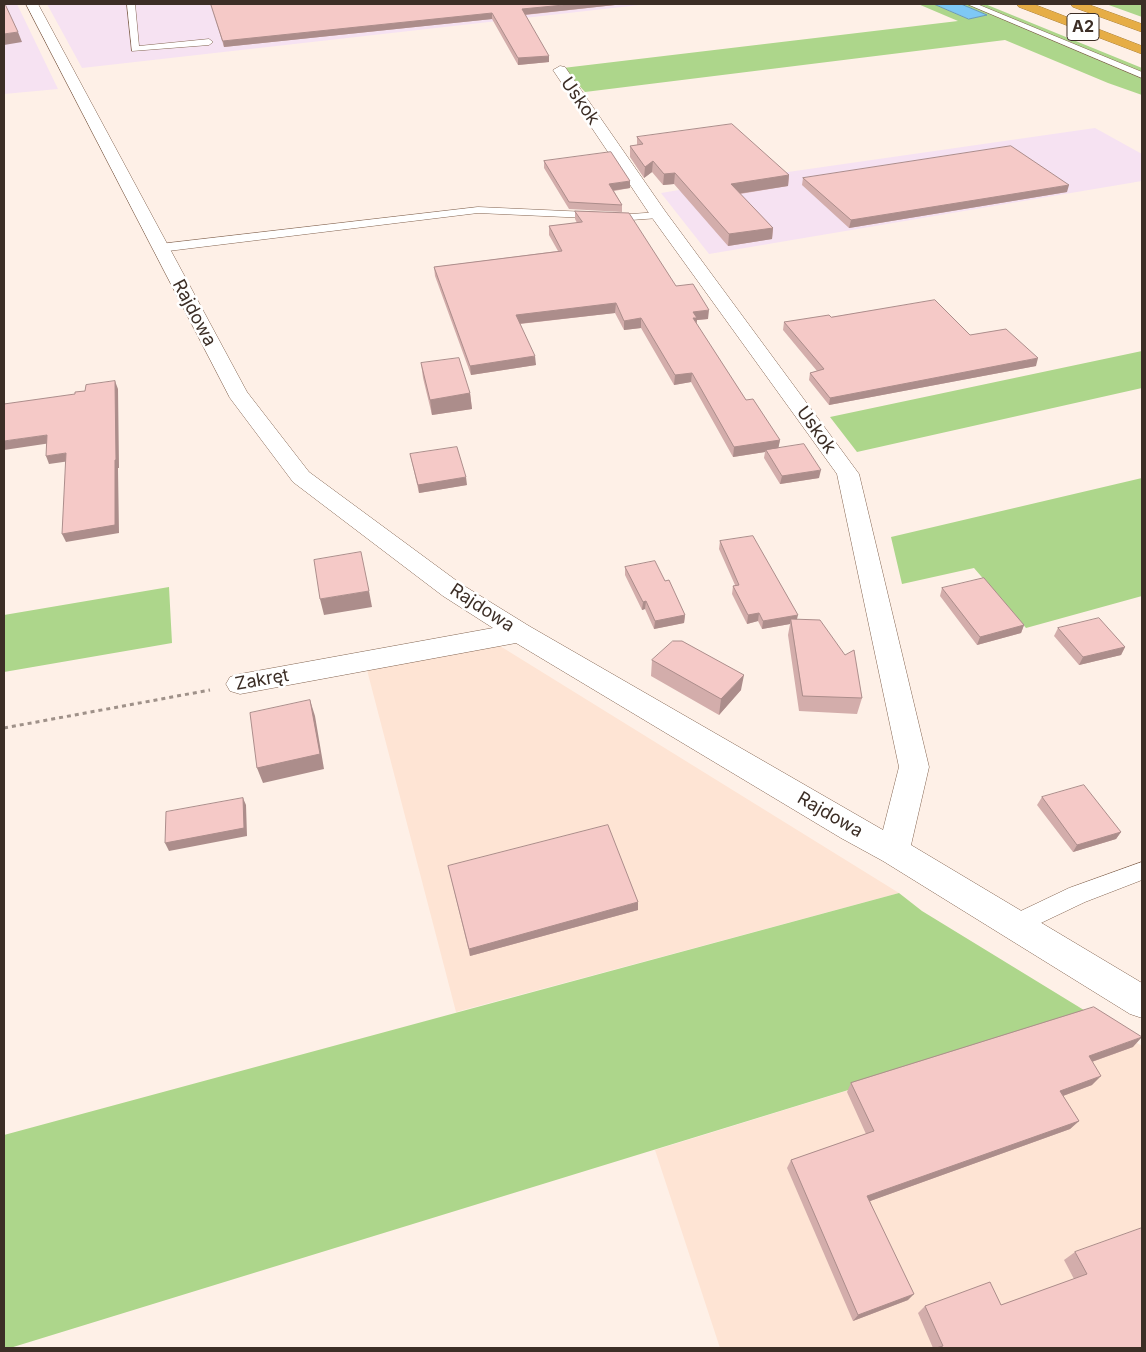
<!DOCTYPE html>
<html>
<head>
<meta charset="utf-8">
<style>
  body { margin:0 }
  #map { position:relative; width:1146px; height:1352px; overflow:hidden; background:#fef0e7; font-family:Inter,sans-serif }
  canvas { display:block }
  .frame { position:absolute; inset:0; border:5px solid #3c2e26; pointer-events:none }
</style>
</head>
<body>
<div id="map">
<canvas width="1146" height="1352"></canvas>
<div class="frame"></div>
</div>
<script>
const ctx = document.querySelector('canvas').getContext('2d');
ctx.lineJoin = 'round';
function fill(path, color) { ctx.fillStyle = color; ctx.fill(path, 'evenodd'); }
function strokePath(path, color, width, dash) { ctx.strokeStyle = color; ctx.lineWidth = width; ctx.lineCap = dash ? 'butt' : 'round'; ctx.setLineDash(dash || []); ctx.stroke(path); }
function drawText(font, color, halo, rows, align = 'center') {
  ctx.font = font + ' Inter,sans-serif'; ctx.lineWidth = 5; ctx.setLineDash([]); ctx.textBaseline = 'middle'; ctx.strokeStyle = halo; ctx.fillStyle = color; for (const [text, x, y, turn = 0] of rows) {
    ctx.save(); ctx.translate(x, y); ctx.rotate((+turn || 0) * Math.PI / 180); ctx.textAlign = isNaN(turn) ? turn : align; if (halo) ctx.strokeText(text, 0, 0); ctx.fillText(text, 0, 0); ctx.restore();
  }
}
const commercial = new Path2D(`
  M4,4H17L58,89L4,94Z
  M47,4H648L82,68Z
  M1095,128L1142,154V181L709,254L661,193L774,174Z`);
const built = new Path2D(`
  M500,646L899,893L456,1012L367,670Z
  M1092,1015L1142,1046V1348H720L655,1150Z`);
const green = new Path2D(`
  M918,4H934L969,19L986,15L961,4H985L1142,68V95L1108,83L1005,40L585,92L563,68L958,21Z
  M1106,4H1142V17Z
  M1142,351V388L857,452L830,417Z
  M1142,478V596L1026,628L974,568L902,584L891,537Z
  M169,587L172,643L4,672V615Z
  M899,893L922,911L1092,1015L10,1348H4V1135Z`);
const water = new Path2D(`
  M934,4H961L987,15L969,19Z`);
const path = new Path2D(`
  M4,728L210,690`);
const lane = new Path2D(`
  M127,4H135L139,46L209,39L213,42L209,45L132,51Z
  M967,4H977L1142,72V78Z
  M478,207L631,214L659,212L665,215L659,218L631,220L478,213L160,252L154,248L160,244Z
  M1142,862V880L1085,902L1022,932L1014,935L1006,932L1003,925L1006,918L1069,888Z`);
const street = new Path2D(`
  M26,4H38L247,392L309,472L461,584L529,626L883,830L899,767L837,474L653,219L553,70L560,66L565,67L665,211L859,474L929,767L911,845L1142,983V1018L1130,1014L883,861L841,838L516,643L240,694L230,691L226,684L230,677L240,674L493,628L443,596L293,482L230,398Z`);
const highway = new Path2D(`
  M1017,4H1033L1142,46V54L1019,7Z
  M1071,4H1087L1142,24V32L1073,7Z`);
const wall = new Path2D(`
  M211,4H615V5L525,15L549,62L518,65L492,19L224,47Z
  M637,137L789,175L788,186L740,194L773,228L772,239L728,246L674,184L663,185L652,172L644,178L630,157V146L637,145Z
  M544,161L630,188L614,191L622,205V212L569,209L544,168Z
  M803,178L1067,192L849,228L802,185Z
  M575,211L676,286L708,319L697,320L696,324L746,400L780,440L778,448L819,478L780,484L764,458L765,452L733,457L691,382L674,385L641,328L624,330L615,313L520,324L536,365L471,375L435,276L434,267L558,251L549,235V226L577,223L575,219Z
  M831,317L970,335L1036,366L829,405L809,380L810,373L817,371L783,330L784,322Z
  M421,363L470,393L472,409L432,415L423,378Z
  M410,454L467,485L419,493Z
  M720,541L797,619L862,698L857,714L799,711L788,635L790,624L762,629L758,621L747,624L732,594L733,586L735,585L719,549Z
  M625,567L665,581L685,615L684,623L654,629L645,609L642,610L625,575Z
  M942,588L1024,625L1021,633L977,645L940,596Z
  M1058,628L1125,647L1121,655L1079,665L1054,636Z
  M652,660L741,690L719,715L651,676Z
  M1042,797L1121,832L1116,839L1073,852L1037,805Z
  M448,866L638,910L470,956Z
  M1133,1047L1092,1062V1085L1063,1096L1079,1121L1070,1129L870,1201L908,1300L853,1321L787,1168L791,1160L866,1134L847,1092L851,1083Z
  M1075,1252L1142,1348H933L918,1313L925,1306L1001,1305L1074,1279L1064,1260Z`);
const shadedWall = new Path2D(`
  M574,4H615V5L522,15V9Z
  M492,13V19L224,47L223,41Z
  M18,32L22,42L4,45V34Z
  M549,56V62L518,65V58Z
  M653,161L652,172L644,178L645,167Z
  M675,173L674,184L663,185L664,174Z
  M789,175L788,186L730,195L731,184Z
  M630,181V188L609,191V184Z
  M1069,185L1067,192L849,228L851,220Z
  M773,228L772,239L728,246L729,234Z
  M616,303L615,313L517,324L516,315Z
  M709,310L708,319L697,320L696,327L692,328L693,312Z
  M641,318V328L624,330V321Z
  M535,356L536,365L471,375L470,366Z
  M1038,358L1036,366L829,405L830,398Z
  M692,373L691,382L674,385L675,375Z
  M115,381L118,389L119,468H118L119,533L66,542L62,534Z
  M470,393L472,409L432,415L430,400Z
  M47,435L51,443L4,450V441Z
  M780,440L778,450H766L765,452L733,457L734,447Z
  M66,453L70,461L49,464L46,456Z
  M821,470L819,478L780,484L782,476Z
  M466,477L467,485L419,493L418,485Z
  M369,591L372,607L324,615L320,599Z
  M646,601L645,609L642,610L643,602Z
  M759,613L758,621L747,624L748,615Z
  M685,615L684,623L654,629L655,621Z
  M798,615L796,623L791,619L790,624L762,629L763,621Z
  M1024,625L1021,633L977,645L980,637Z
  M1125,647L1121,655L1079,665L1083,657Z
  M744,675L741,690L719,715L721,699Z
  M310,700L315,716L324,769L263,783L257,768Z
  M243,798L246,805L247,836L169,851L165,843Z
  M1121,832L1116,839L1073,852L1077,845Z
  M638,902V910L470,956L469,949Z
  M1142,1037L1133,1047L1080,1066L1089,1056Z
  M1101,1076L1092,1085L1052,1100L1060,1091Z
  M1079,1121L1070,1129L862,1204L867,1196Z
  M914,1294L908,1300L853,1321L858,1315Z`);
const building = new Path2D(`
  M4,4H5L18,32L4,34Z
  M211,4H574L522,9L549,56L518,58L492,13L223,41Z
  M732,124L789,175L731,184L773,228L729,234L675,173L664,174L653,161L645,167L630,146L643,144L637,137Z
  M1011,146L1069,185L851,220L803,178Z
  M611,152L630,181L609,184L622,205L569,202L544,161Z
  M575,211L629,213L676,286L693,284L709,310L693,312L697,318H693L746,400L753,399L780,440L734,447L692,373L675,375L641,318L624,321L616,303L516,315L535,356L470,366L434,267L562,251L549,226L582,222Z
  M935,300L970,335L1006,329L1038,358L830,398L810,373L824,369L784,322L829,315L831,317Z
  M459,358L470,393L430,400L421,363Z
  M115,381L116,460H115V525L62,534L66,453L46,456L47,435L4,441V404L75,394V392L85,391L86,385Z
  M804,444L821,470L782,476L766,450Z
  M457,447L466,477L418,485L410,454Z
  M753,536L798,615L763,621L759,613L748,615L733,586L739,585L720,541Z
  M361,552L369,591L320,599L314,560Z
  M655,561L665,581L669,580L685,615L655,621L646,601L643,602L625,567Z
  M984,578L1024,625L980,637L942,588Z
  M1099,618L1125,647L1083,657L1058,628Z
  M791,619L820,620L845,655L854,650L862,698L803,696Z
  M673,641H682L744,675L721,699L652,660Z
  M310,700L320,754L257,768L250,713Z
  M1084,785L1121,832L1077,845L1042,797Z
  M243,798L244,828L165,843L166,812Z
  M608,825L638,902L469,949L448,866Z
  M1094,1007L1142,1037L1089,1056L1101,1076L1060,1091L1079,1121L867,1196L914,1294L858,1315L791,1160L874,1131L851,1083Z
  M1142,1228V1348H936L943,1346L925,1306L990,1282L1001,1305L1087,1274L1075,1252Z`);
const shields = [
  [1083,27,32]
];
const shieldNames = [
  ["A2",1083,27]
];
const streetNames = [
  ["Uskok",580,101,55],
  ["Rajdowa",194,313,62],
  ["Uskok",816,430,54],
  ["Rajdowa",482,608,33],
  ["Zakręt",262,680,-10],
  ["Rajdowa",830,815,30]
];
fill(commercial, '#f6e2f2');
fill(built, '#fee4d4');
fill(green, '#add68b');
fill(water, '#7ec8f5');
strokePath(water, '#6a9ab7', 1);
strokePath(lane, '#846552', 1);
strokePath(street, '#846552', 1);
strokePath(highway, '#aa813b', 1);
strokePath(path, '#9f9189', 3, [4, 4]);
fill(lane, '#fff');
fill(street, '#fff');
fill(highway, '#e6ad46');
fill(wall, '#d3adab');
fill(shadedWall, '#ac8d8b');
fill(building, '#f5c9c7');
strokePath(building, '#ac8d8b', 1);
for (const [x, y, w] of shields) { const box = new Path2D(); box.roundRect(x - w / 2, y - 13.5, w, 27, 4); ctx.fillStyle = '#fff'; ctx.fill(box); strokePath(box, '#3c2e26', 1); }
drawText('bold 16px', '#3c2e26', null, shieldNames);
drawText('18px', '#3c2e26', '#fff', streetNames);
</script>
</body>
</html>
